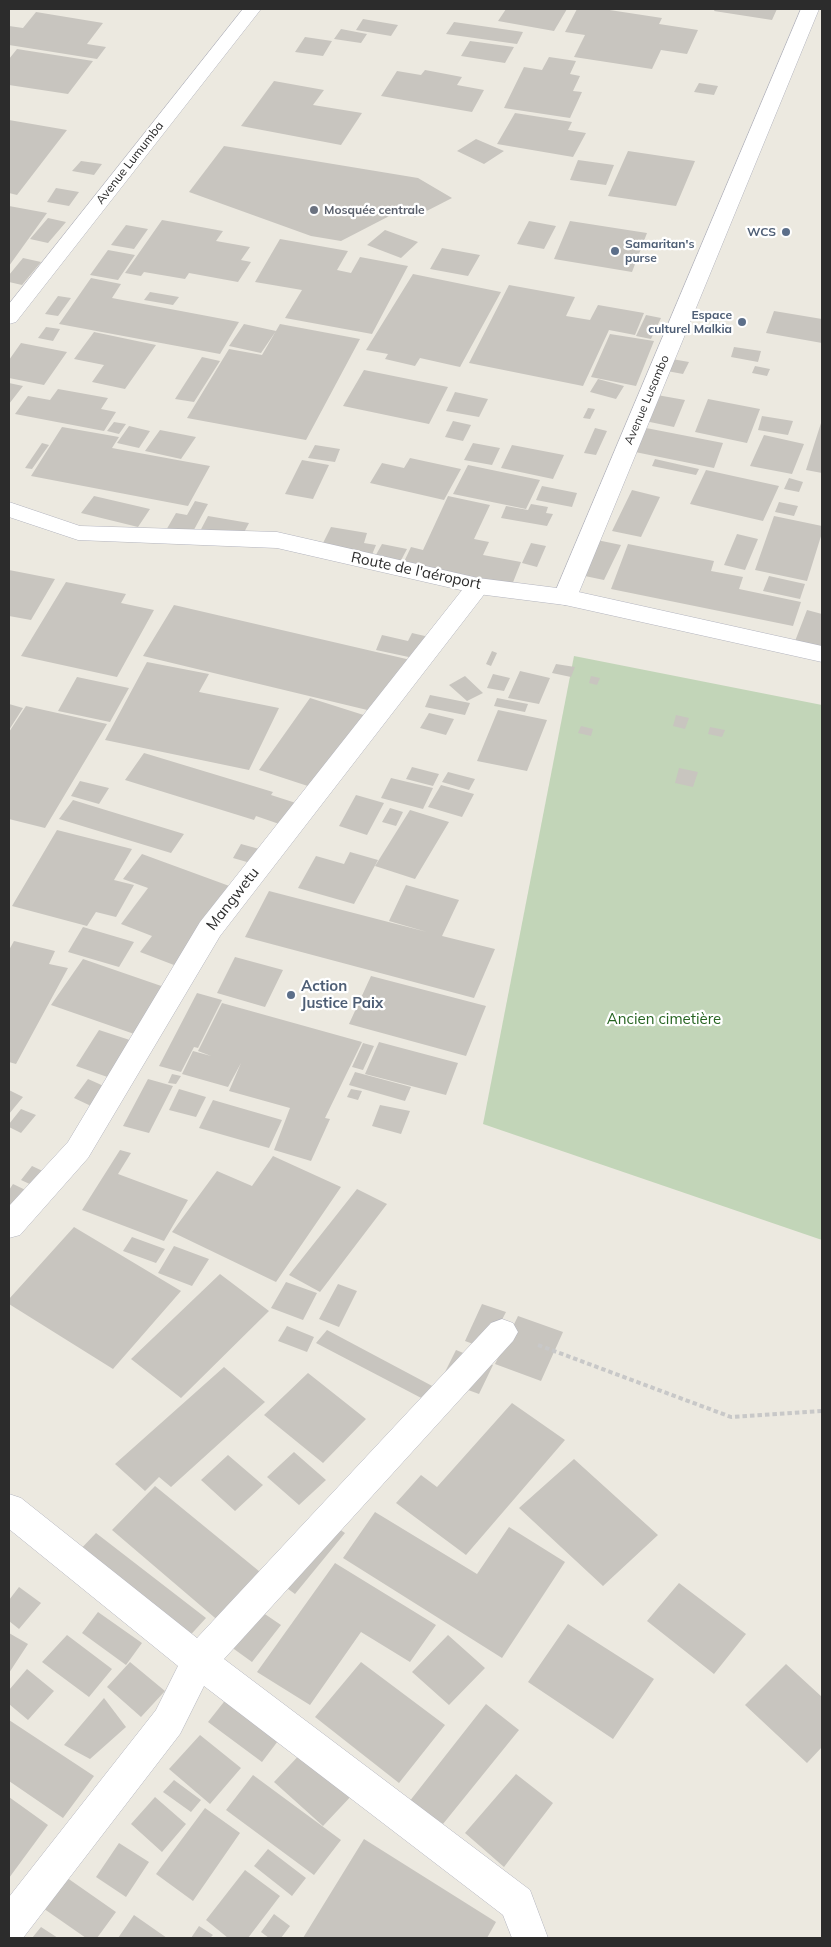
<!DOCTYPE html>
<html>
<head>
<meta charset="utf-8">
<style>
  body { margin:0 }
  #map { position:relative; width:831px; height:1947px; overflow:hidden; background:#ece9e0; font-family:Mulish,sans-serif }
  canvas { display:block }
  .frame { position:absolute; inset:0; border:10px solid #2c2c2c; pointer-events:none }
</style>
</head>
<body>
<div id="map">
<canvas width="831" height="1947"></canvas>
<div class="frame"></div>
</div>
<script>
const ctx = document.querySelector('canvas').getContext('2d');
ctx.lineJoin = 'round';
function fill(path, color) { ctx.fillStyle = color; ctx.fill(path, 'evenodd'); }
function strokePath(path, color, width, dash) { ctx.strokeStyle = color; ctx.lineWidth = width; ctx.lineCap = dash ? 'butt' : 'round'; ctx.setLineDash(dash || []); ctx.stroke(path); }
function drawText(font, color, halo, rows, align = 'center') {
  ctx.font = font + ' Mulish,sans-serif'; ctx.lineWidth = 4.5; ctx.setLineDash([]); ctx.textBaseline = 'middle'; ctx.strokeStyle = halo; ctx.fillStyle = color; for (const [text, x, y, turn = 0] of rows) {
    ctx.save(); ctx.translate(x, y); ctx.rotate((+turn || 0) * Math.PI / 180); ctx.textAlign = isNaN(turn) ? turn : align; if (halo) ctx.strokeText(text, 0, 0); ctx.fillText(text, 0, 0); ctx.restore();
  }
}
const cemetery = new Path2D(`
  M574,656L822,705V1240L483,1124Z`);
const building = new Path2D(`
  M506,9H567L554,31L498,21Z
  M577,9H603L662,18L659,24L698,30L687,54L661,50L652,69L574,57L585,35L565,32Z
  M715,9H777L772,20L714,11Z
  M36,12L103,23L87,44L106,47L97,59L9,45V26L23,28Z
  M363,19L398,25L391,36L356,30Z
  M454,22L523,32L517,44L446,34Z
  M341,29L367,34L361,43L334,39Z
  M305,37L332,41L323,56L295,52Z
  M470,41L514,47L505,63L461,56Z
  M17,49L93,61L68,94L9,85V59Z
  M549,57L576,61L570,74L580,76L573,91L582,92L570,118L504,108L524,67L542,70Z
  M425,70L462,77L457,85L484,90L472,112L381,96L397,71L421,75Z
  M274,81L324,90L313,105L362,113L341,145L241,126Z
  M699,83L718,86L714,95L694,92Z
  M515,113L572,122L568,130L586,133L573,157L497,144Z
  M9,120L67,130L17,195L9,193Z
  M476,139L504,151L484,164L457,151Z
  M224,146L418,178L452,198L415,217L401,210L341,241L311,236L189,192Z
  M628,151L695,161L676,206L608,196Z
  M578,160L614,165L606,185L570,180Z
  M81,161L102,164L94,175L72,171Z
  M56,188L79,192L69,206L47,202Z
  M9,206L47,213L9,266Z
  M48,218L66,222L48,243L30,239Z
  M162,220L223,231L216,241L250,247L241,260L251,262L238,282L189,273L185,279L144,272L141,276L125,273Z
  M529,221L556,226L544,249L517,244Z
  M570,221L647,233L632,272L554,259Z
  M126,225L148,229L134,249L111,245Z
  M385,230L418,242L401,258L367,245Z
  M280,239L348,251L337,270L351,273L360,257L408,266L372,334L285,318L302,290L255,282Z
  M442,248L480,255L468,276L430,269Z
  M108,250L135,255L118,280L90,275Z
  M23,258L41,262L22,285L9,282V275Z
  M413,274L501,292L460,367L420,358L415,366L385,359L388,354L366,350Z
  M91,278L121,284L112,298L239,322L220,354L59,324Z
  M509,285L575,297L566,316L590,320L598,305L644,313L635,335L609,330L583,386L469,363Z
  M150,292L179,297L173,305L144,300Z
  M58,296L71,298L58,316L45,314Z
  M774,311L822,319V343L766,333Z
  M646,315L661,318L651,339L636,336Z
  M244,324L276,331L261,353L229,346Z
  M280,324L360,339L306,440L187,418L229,349L262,355Z
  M46,327L60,329L53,341L38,338Z
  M94,332L156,345L125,389L92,382L104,365L74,359Z
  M610,334L654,341L636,386L591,377Z
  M21,343L67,352L44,385L9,378V360Z
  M734,347L761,351L758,362L731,357Z
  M202,357L220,361L194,402L175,399Z
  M672,359L689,362L683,374L667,371Z
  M755,366L770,369L767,376L752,373Z
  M364,370L448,387L429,424L343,406Z
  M598,379L624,386L616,399L590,392Z
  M9,383L23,386L9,404Z
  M58,389L108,398L101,409L116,412L104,431L15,414L28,396L50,400Z
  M455,392L488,399L479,417L446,411Z
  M657,395L685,400L674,427L645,421Z
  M708,399L760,409L747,443L695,432Z
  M588,408L595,409L590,419L583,418Z
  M762,416L793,421L788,435L758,430Z
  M453,421L471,425L463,441L445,437Z
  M114,422L126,424L119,434L107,431Z
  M821,423H822V473L806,470Z
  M129,426L150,431L139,448L117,443Z
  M62,427L119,437L112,448L210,466L188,506L31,476Z
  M595,428L607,431L596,455L584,453Z
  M646,428L723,443L714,468L635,452Z
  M160,430L196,437L181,459L145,451Z
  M764,435L804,444L792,474L750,466Z
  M42,443L49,445L32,469L25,468Z
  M473,443L500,448L492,465L464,460Z
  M315,445L340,449L335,462L308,458Z
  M512,445L564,455L553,479L501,468Z
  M410,458L461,469L444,500L370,483L382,463L404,468Z
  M655,459L699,469L696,475L652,466Z
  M302,460L329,465L313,499L285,494Z
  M468,465L540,480L526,509L453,494Z
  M706,470L779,486L763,521L690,504Z
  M789,478L803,482L799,492L784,489Z
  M542,486L577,493L572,507L536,500Z
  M632,490L660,497L641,537L612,531Z
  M94,496L150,509L138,527L81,513Z
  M448,496L490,505L474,539L489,542L483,555L521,562L510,590L401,568L411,547L423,550Z
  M195,501L208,504L190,537L165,532L176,513L187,515Z
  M779,502L798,506L794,516L775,512Z
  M531,504L548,507L546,513L553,514L547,526L501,518L506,506L528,510Z
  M208,516L249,523L239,542L198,535Z
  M774,516L822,526V533L807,581L755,570Z
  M331,527L367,533L364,543L376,545L371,557L320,549Z
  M737,534L758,539L745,570L724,565Z
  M597,540L621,545L604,580L580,575Z
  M531,543L546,546L537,567L522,563Z
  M382,544L407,549L397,568L372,562Z
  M628,544L714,561L711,571L743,577L739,589L801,602L793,626L611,589Z
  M9,570L55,579L31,620L9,616Z
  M769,576L805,584L800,599L763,591Z
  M66,582L126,594L121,603L154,610L117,677L21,656Z
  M174,605L415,661L388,715L143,656Z
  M807,610L822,614V656L792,649Z
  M412,633L429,637L418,659L376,650L382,635L408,641Z
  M492,651L497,653L491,666L486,664Z
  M147,662L209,674L199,692L279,708L249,770L105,740Z
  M556,664L575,667L571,677L552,673Z
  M520,671L550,678L539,704L508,698Z
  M493,674L510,678L504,691L487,688Z
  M465,676L483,693L467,701L449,685Z
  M591,676L600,678L597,685L589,683Z
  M77,677L129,688L110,722L58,711Z
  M430,695L470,703L465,715L425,707Z
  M310,698L373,718L323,791L259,770Z
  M497,698L528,704L525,712L494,706Z
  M9,704L23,708L9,730Z
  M26,706L107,724L45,828L9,819V732Z
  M498,710L547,720L527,771L477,761Z
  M429,713L454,719L446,735L420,728Z
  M676,715L689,718L685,729L673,726Z
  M581,726L593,729L591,736L578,733Z
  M710,727L725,730L722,737L708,734Z
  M144,753L273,792L271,795L299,804L285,826L256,816L254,820L125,780Z
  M412,767L439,774L433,786L406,779Z
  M679,768L698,772L693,787L675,783Z
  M448,772L475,779L469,790L442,782Z
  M391,778L433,788L423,809L381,798Z
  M80,781L109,788L99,804L71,796Z
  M441,785L474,794L462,817L428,807Z
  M356,795L384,803L367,835L339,826Z
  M73,800L184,834L171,853L59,819Z
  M390,808L403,812L396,826L382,822Z
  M410,810L449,822L415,879L375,866Z
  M57,830L132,849L114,880L134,885L116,917L96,912L87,926L12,906Z
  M241,844L263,850L254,864L233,858Z
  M350,852L378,860L354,904L298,888L316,856L344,864Z
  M142,854L243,891L187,970L140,952L152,936L121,924L148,888L123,879Z
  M406,885L459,900L442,936L495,949L474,998L245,937L269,891L427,932L389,921Z
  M83,927L134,942L119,967L68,952Z
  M14,941L55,951L49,964L68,968L16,1064L9,1062V950Z
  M235,957L283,970L265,1007L217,993Z
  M83,959L170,989L140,1036L51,1005Z
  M371,976L486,1006L466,1056L349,1024Z
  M197,993L222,1000L198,1048L194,1047L181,1072L159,1066Z
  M222,1003L362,1042L325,1118L330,1119L311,1161L274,1150L290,1108L229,1091L241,1063L228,1087L182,1074L193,1051L211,1056L198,1051Z
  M99,1030L139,1043L116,1080L76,1066Z
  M379,1042L458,1063L446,1095L365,1074Z
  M363,1043L374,1046L363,1070L352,1067Z
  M355,1072L411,1087L405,1101L349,1085Z
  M172,1074L181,1076L176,1084L168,1083Z
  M88,1079L106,1087L91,1106L74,1098Z
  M148,1079L173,1086L149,1133L123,1126Z
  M179,1089L206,1097L196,1117L169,1110Z
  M351,1089L362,1091L358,1100L347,1097Z
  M9,1090L23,1097L9,1114Z
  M213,1100L282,1120L269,1148L199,1128Z
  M380,1105L410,1111L401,1134L372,1126Z
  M21,1109L36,1115L21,1133L9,1127V1124Z
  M120,1150L131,1153L118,1174L188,1200L164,1241L82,1210Z
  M273,1156L341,1187L276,1282L172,1232L217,1171L252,1186Z
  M32,1166L47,1173L36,1187L21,1180Z
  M13,1184L36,1195L9,1230V1190Z
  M357,1189L387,1204L320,1292L289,1275Z
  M74,1227L181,1291L113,1369L9,1304V1299Z
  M132,1237L165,1249L156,1263L123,1251Z
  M174,1246L209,1259L192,1286L158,1273Z
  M220,1274L269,1311L181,1398L131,1359Z
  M286,1282L317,1293L303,1320L271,1308Z
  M338,1284L357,1291L339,1327L319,1319Z
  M482,1304L506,1312L487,1349L465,1341Z
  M518,1316L563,1332L541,1381L495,1364Z
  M287,1326L314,1337L307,1352L278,1341Z
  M327,1330L436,1388L427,1401L316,1343Z
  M456,1350L493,1365L479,1394L441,1380Z
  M224,1367L265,1402L171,1487L159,1477L145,1491L115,1464Z
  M308,1373L366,1419L323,1463L264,1415Z
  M512,1403L565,1440L466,1555L396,1503L421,1475L437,1487Z
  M294,1452L326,1480L299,1505L267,1477Z
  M228,1455L263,1485L235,1511L201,1480Z
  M574,1459L658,1535L603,1586L519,1508Z
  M155,1486L265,1576L221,1623L112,1530Z
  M375,1512L477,1574L509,1527L565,1562L502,1658L343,1558Z
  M327,1521L345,1533L295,1594L277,1581Z
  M96,1533L206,1618L185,1641L75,1555Z
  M335,1563L436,1625L410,1662L361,1632L310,1705L257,1672Z
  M679,1583L746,1634L714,1674L647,1621Z
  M19,1587L41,1603L19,1629L9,1621V1600Z
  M256,1608L281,1625L252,1662L227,1644Z
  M98,1612L142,1643L126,1665L82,1633Z
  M568,1624L654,1679L613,1739L528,1682Z
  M9,1633L28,1644L9,1673Z
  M67,1635L112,1669L89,1697L42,1662Z
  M448,1635L485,1668L449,1705L412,1672Z
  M130,1662L165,1691L141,1717L107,1687Z
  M361,1662L445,1725L399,1783L315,1717Z
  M786,1664L822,1697V1747L807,1763L745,1705Z
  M27,1669L54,1691L28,1720L9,1704V1690Z
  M104,1698L126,1727L90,1759L64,1745Z
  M227,1698L281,1737L262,1762L208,1722Z
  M486,1704L519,1730L443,1824L409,1802Z
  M9,1720L94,1776L63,1818L9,1781Z
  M200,1735L241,1768L210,1804L169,1769Z
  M304,1750L354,1793L323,1826L274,1782Z
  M516,1774L553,1803L504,1867L465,1833Z
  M253,1775L341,1840L314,1875L226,1810Z
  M174,1780L201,1800L191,1812L163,1792Z
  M9,1797L48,1825L9,1878Z
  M155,1797L186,1824L162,1852L131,1824Z
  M205,1808L240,1833L193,1901L156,1874Z
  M364,1839L496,1922L487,1938H303Z
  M119,1843L149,1862L126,1897L96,1877Z
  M268,1849L306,1878L292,1896L254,1866Z
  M245,1870L280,1896L248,1938H228L206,1920Z
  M63,1875L116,1912L97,1938H86L40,1906Z
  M274,1914L290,1926L281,1938H269L261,1932Z
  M134,1915L167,1938H118Z
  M199,1926L213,1935L210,1938H191Z
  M41,1927L58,1938H32Z`);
const path = new Path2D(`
  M538,1345L731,1417L822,1411`);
const minor = new Path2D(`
  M243,9H261L16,322L9,324V304Z
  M801,9H819L577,597L573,603L565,605L557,603L553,597Z
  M478,578L486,580L490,586L486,592L220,936L88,1158L20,1235L9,1238V1206L68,1142L200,922L470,580Z
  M502,1319L513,1323L518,1332L513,1341L224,1659L530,1890L548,1938H512L503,1915L204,1686L180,1734L23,1938H9V1897L156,1710L178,1666L9,1529V1494L21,1498L197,1638L491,1323Z`);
const tertiary = new Path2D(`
  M9,502L80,526L277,532L478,578L565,589L822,646V662L565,605L478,594L277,548L78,540L9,517Z`);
const markers = [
  [314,210,5,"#6b7280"],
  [786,232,5,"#5c6f8a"],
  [615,251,5,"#5c6f8a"],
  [742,322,5,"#5c6f8a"],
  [291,995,5,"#5c6f8a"]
];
const farStreetnames = [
  ["Avenue Lumumba",130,163,-52],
  ["Avenue Lusambo",647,400,-67]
];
const farWorshipnames = [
  ["Mosquée centrale",324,210]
];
const farServicenames = [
  ["WCS",776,232],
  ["Samaritan's",625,244,"left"],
  ["purse",625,258,"left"],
  ["Espace",732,315],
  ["culturel Malkia",732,329]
];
const streetNames = [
  ["Route de l'aéroport",416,571,12],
  ["Mangwetu",233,899,-52]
];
const serviceNames = [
  ["Action",301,986],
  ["Justice Paix",301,1003]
];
const parkNames = [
  ["Ancien cimetière",664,1019]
];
fill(cemetery, '#c2d5b8');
fill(building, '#c8c5bf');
strokePath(minor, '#b3b4be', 1);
strokePath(tertiary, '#b3b4be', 1);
strokePath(path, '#c8c8c8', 4, [4.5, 3]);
fill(minor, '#fff');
fill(tertiary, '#fff');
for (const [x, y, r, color] of markers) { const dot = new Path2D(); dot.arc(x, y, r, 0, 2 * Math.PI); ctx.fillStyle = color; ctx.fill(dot); strokePath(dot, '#fff', 2); }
drawText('12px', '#2c2c2c', '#fff', farStreetnames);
drawText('bold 12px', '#5b616d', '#fff', farWorshipnames, 'left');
drawText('bold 12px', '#4e5e75', '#fff', farServicenames, 'right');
drawText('15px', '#2c2c2c', '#fff', streetNames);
drawText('bold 15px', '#4e5e75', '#fff', serviceNames, 'left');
drawText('15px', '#266421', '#fff', parkNames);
</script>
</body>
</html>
